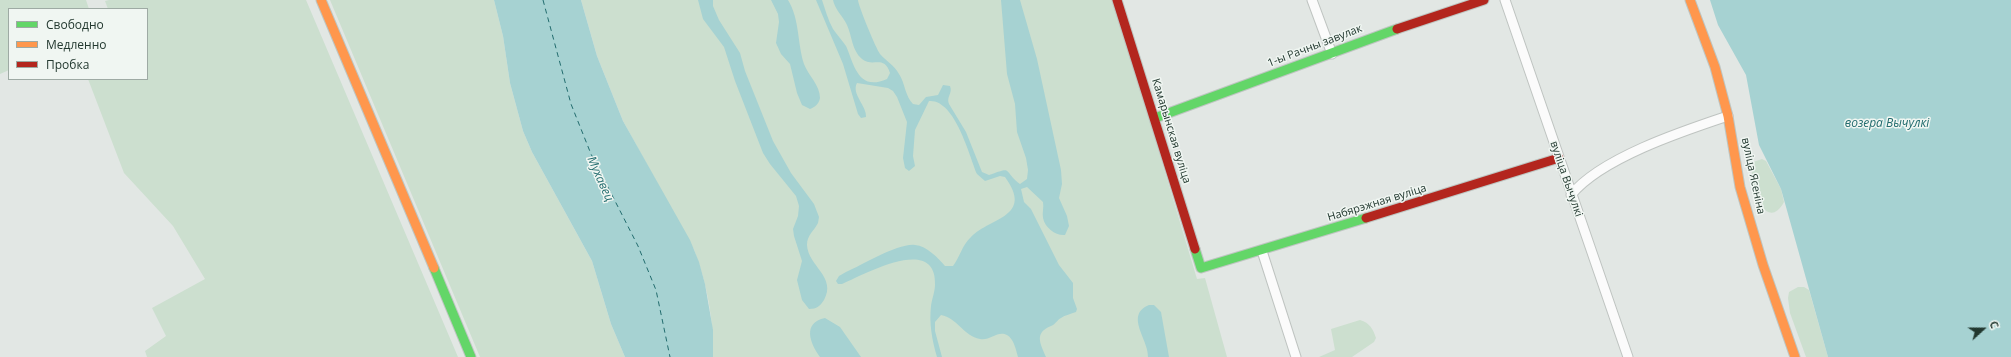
<!DOCTYPE html>
<html>
<head>
<meta charset="utf-8">
<style>
  body { margin:0 }
  #map { position:relative; width:2011px; height:357px; overflow:hidden; background:#e2e7e4; font-family:"Open Sans",sans-serif }
  canvas { display:block }
  .legend { position:absolute; left:8px; top:8px; width:140px; height:72px; box-sizing:border-box; background:#f0f6f2; border:1px solid #9eaaa4; margin:0; padding:5px 7px; list-style:none; font-size:12px; color:#22382f }
  .legend li { display:flex; align-items:center; gap:8px; height:20px }
  .legend b { width:20px; border:1px solid #9eaaa4 }
  .north { position:absolute; left:1963px; top:309px; width:40px; height:40px; -webkit-text-stroke:3px #f0f6f2; paint-order:stroke; rotate:69deg; font-size:11px; font-weight:700; line-height:16px; text-align:center; color:#22382f }
  .north::after { content:''; display:block; margin:auto; width:14px; height:18px; background:#22382f; clip-path:polygon(50% 0,100% 100%,50% 72%,0 100%) }
</style>
</head>
<body>
<div id="map">
<canvas width="2011" height="357"></canvas>
<ul class="legend">
<li><b style="height:5px;background:#63d668"></b>Свободно</li>
<li><b style="height:5px;background:#ff974d"></b>Медленно</li>
<li><b style="height:5px;background:#b3261e"></b>Пробка</li>
</ul>
<div class="north">С</div>
</div>
<script>
const ctx = document.querySelector('canvas').getContext('2d');
ctx.lineJoin = 'round';
function fill(path, color) { ctx.fillStyle = color; ctx.fill(path, 'evenodd'); }
function strokePath(path, color, width, dash) { ctx.strokeStyle = color; ctx.lineWidth = width; ctx.lineCap = dash ? 'butt' : 'round'; ctx.setLineDash(dash || []); ctx.stroke(path); }
function drawText(font, color, halo, rows, align = 'center') {
  ctx.font = font + ' "Open Sans",sans-serif'; ctx.lineWidth = 3; ctx.setLineDash([]); ctx.textBaseline = 'middle'; ctx.strokeStyle = halo; ctx.fillStyle = color; for (const [text, x, y, turn = 0] of rows) {
    ctx.save(); ctx.translate(x, y); ctx.rotate((+turn || 0) * Math.PI / 180); ctx.textAlign = isNaN(turn) ? turn : align; if (halo) ctx.strokeText(text, 0, 0); ctx.fillText(text, 0, 0); ctx.restore();
  }
}
const green = new Path2D(`
  M0,0H86L89,9H9V70L0,74Z
  M109,0H306L458,357H147L145,351L166,336L152,308L205,279L173,226L124,173L88,79H147V9H108L105,1Z
  M330,0H494L503,36L510,83L523,131L532,152L592,261L611,324L625,357H480Z
  M581,0H1112L1132,62L1197,279L1205,278L1227,357H713C714,321 707,283 694,250L623,121L597,56Z
  M1762,159L1766,161L1781,189L1784,202C1765,236 1747,180 1753,162Z
  M1798,287H1804L1809,290L1828,357H1806L1790,313L1788,298L1789,292Z
  M1360,320C1370,323 1373,329 1376,338L1374,342L1352,357H1319L1335,350L1331,329Z`);
const water = new Path2D(`
  M494,0H581L597,56L623,121L690,240L699,262L705,284L713,330V357H625L611,324L592,261L532,152L523,131L510,83L503,36Z
  M698,0H713V6L719,20L740,53L745,71L773,141L791,173L814,204L819,217L818,223C814,231 807,235 807,245C808,266 837,277 824,300C820,306 817,309 809,309L802,300L797,280L802,261L794,236L793,229L798,216L799,206L796,196L770,164L763,153L735,81L724,47L703,19Z
  M771,0H788C800,20 797,42 804,64C808,75 820,85 820,98C819,104 815,107 810,109L802,105L797,93L790,64L781,54L776,43L779,22L778,14Z
  M816,0H822C825,9 828,20 833,29C837,35 842,40 846,46C854,64 858,92 887,79L890,73C884,54 873,68 862,59C852,51 852,36 847,25C843,16 835,10 833,0H858C858,5 876,49 880,54C886,61 894,65 899,74C905,83 905,96 913,104L919,105L926,97L938,95L943,85L950,86C953,93 946,97 949,104L966,132L982,172L989,175C1014,166 1002,170 1020,184L1027,179L1028,170L1026,158L1017,132L1015,104L1007,74L1001,0H1020L1037,59L1061,170L1062,184L1059,198L1067,216L1069,226L1065,235C1056,236 1045,228 1043,218C1042,213 1044,207 1043,202L1027,187L1021,189L1024,202L1031,209L1059,265L1073,283V298L1077,309L1076,312C1071,314 1065,315 1061,318C1057,320 1056,324 1051,326C1034,333 1040,343 1046,357H1018C1016,350 1014,339 1007,335C998,330 990,341 980,339C964,336 957,318 941,315L935,322V331L942,357H937C932,340 929,323 931,306C932,299 935,291 935,285C937,233 863,275 842,284H838L836,281L839,276L846,272C863,265 898,243 915,245C927,246 938,258 945,266H953C960,257 962,245 971,237C991,217 1034,217 1005,177L1000,176L985,181L977,174C969,155 955,99 929,101L915,130L913,156L915,166L909,171L905,168L903,158L907,122L897,97L893,91L888,88L857,83C851,94 867,106 866,117L861,118L858,114L843,64Z
  M1710,0H2011V357H1828L1781,189L1759,145L1746,75L1718,25Z
  M1149,305H1154L1161,312L1169,357H1148C1149,340 1124,315 1149,305Z
  M825,318L840,327L861,357H820C810,343 802,323 825,318Z`);
const ferry = new Path2D(`
  M543,0L571,104L591,154L638,246L656,290L670,357`);
const street = new Path2D(`
  M1312,0L1332,54
  M1505,0L1628,357
  M1571,195C1601,158 1683,131 1728,116
  M1262,251L1296,357`);
const fast = new Path2D(`
  M1155,118L1397,29
  M1195,249L1201,268L1366,218
  M434,268L471,357`);
const slow = new Path2D(`
  M321,0L434,268
  M1690,0L1715,67L1728,116L1740,187L1763,265L1795,357`);
const jam = new Path2D(`
  M1117,0L1195,249
  M1397,29L1484,0
  M1366,218L1559,158`);
const streetNames = [
  ["1-ы Рачны завулак",1315,46,-21],
  ["Камарынская вуліца",1171,131,73],
  ["вуліца Ясеніна",1753,176,78],
  ["вуліца Вычулкі",1566,179,71],
  ["Набярэжная вуліца",1377,203,-17]
];
const waterNames = [
  ["возера Вычулкі",1887,124],
  ["Мухавец",600,179,66]
];
fill(green, '#ccdfcf');
fill(water, '#a6d2d2');
strokePath(ferry, '#226c6e', 1, [5, 4]);
strokePath(street, '#bfc4c1', 11);
strokePath(fast, '#bec5c1', 11);
strokePath(slow, '#bec5c1', 11);
strokePath(jam, '#bec5c1', 11);
strokePath(street, '#fbfbfb', 9);
strokePath(fast, '#63d668', 9);
strokePath(slow, '#ff974d', 9);
strokePath(jam, '#b3261e', 9);
drawText('11px', '#22382f', '#f0f6f2', streetNames);
drawText('italic 12px', '#226c6e', '#f0f6f2', waterNames);
</script>
</body>
</html>
